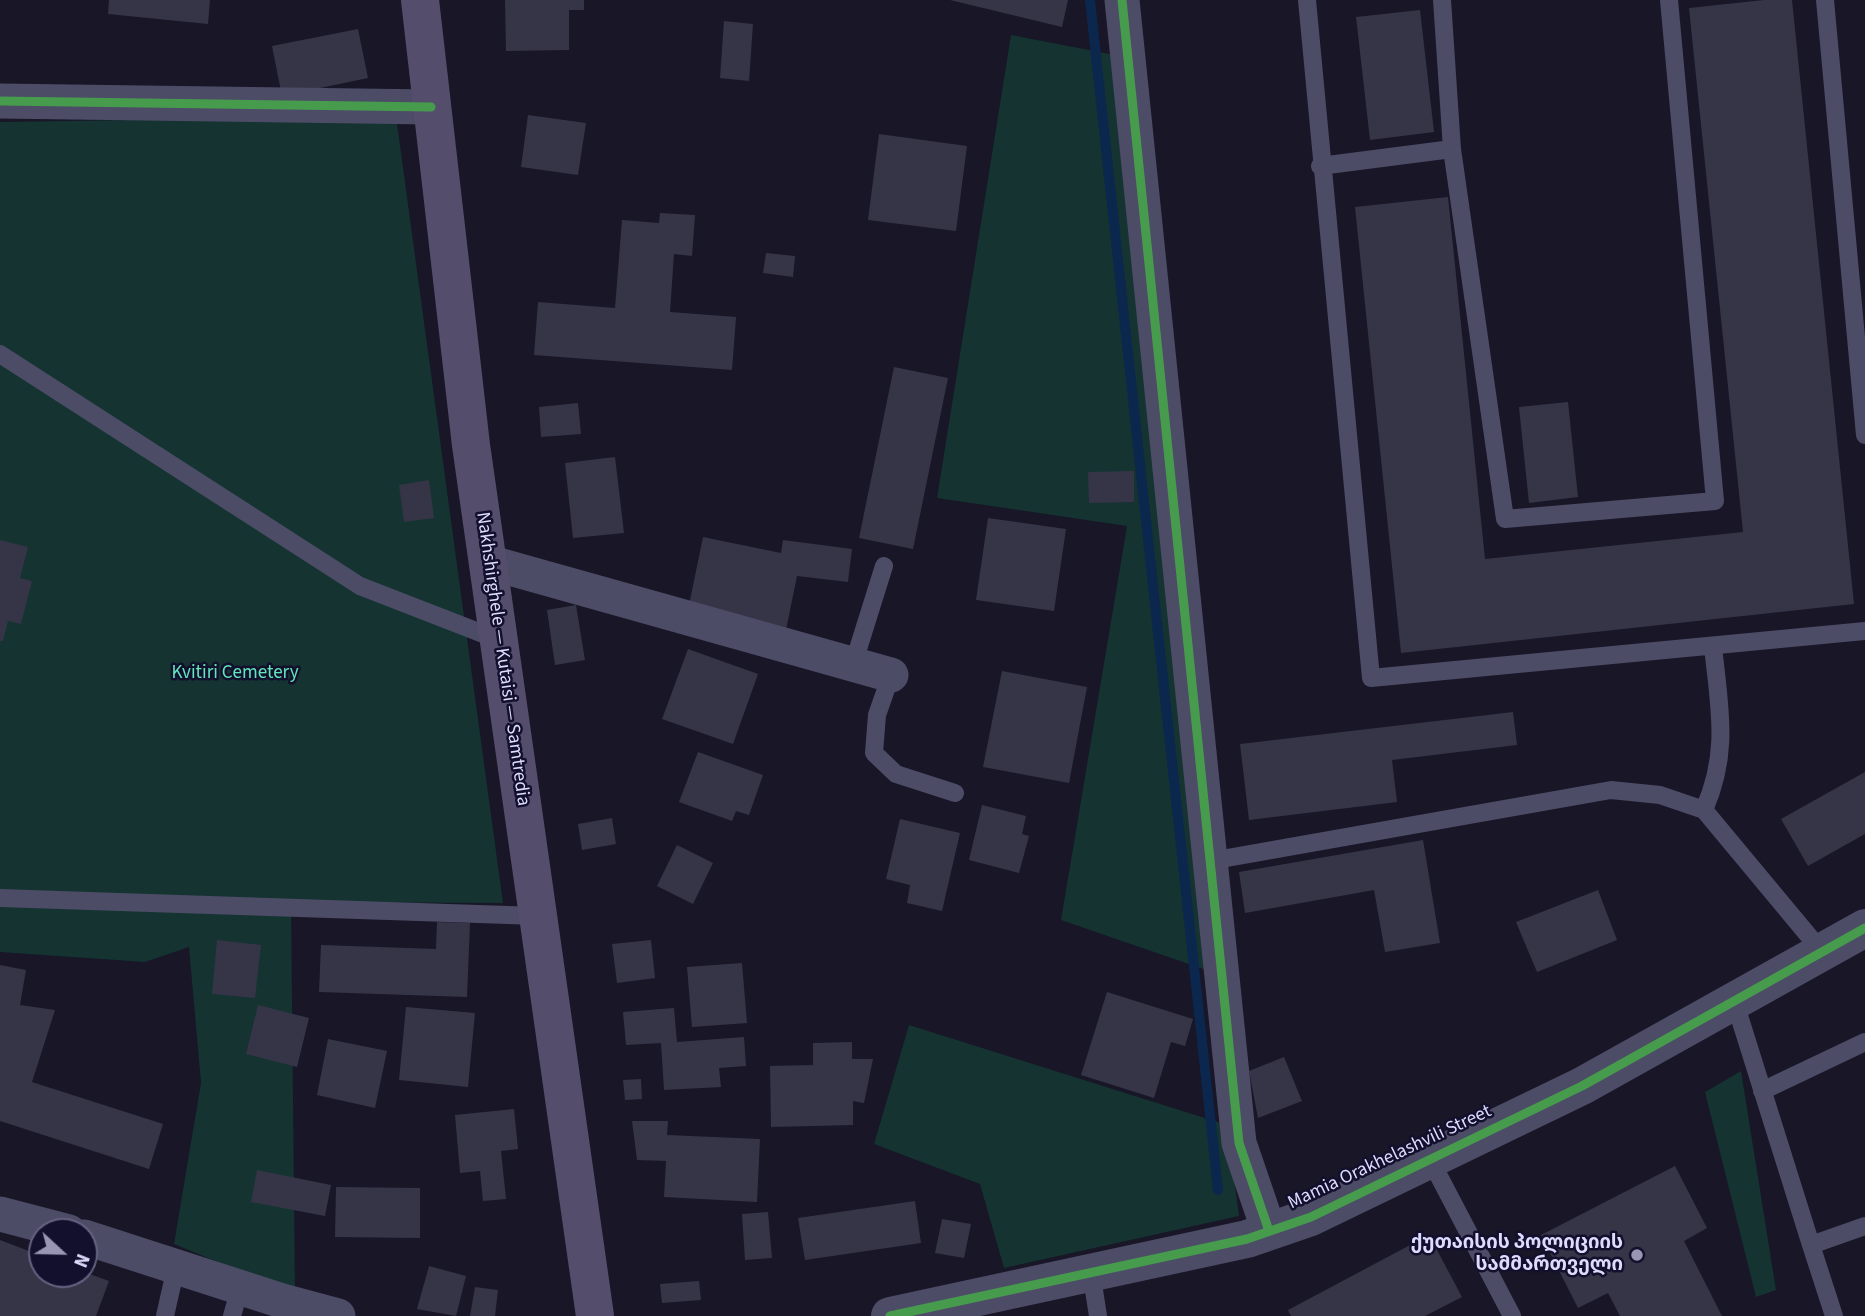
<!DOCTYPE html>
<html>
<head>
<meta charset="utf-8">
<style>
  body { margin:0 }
  #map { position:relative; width:1865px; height:1316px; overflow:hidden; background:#181627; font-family:"Source Sans 3",sans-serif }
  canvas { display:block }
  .north { position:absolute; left:28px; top:1218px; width:70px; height:70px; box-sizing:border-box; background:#13102d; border:2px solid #646281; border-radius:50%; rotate:112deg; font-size:19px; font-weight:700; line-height:28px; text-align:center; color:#dddcff }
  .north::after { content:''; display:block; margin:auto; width:24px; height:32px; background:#9897b3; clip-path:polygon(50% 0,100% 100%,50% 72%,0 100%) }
</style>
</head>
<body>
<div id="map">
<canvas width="1865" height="1316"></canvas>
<div class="north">N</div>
</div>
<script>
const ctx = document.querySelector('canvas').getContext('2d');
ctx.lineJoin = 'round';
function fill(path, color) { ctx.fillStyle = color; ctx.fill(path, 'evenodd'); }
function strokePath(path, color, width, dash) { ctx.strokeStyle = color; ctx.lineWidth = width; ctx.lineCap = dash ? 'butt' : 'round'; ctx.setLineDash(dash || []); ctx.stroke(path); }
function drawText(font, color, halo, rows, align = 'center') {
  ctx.font = font + ' "Source Sans 3","Noto Sans Georgian",sans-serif'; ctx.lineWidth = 5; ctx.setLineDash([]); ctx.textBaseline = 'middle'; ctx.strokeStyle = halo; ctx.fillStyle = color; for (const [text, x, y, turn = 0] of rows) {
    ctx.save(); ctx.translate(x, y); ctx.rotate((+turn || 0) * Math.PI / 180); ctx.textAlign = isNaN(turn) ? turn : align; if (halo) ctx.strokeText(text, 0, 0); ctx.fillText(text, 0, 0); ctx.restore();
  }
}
const green = new Path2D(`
  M1011,35L1120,56L1212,972L1061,920L1127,526L937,498Z
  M396,116L503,903L291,902L295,1294L174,1244L201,1083L189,947L145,962L0,952V122Z
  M909,1025L1227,1125L1239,1216L1004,1268L980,1184L874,1144Z
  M1741,1071L1776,1290L1756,1297L1705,1092Z`);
const stream = new Path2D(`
  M1090,0L1218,1190`);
const building = new Path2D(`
  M109,0H210L208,24L108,14Z
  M505,0H584V10H569V50L506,51Z
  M950,0H1068L1062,27Z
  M1764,0H1792L1854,604L1401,653L1355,207L1448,197L1485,559L1743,532L1689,8Z
  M1420,10L1434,132L1370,140L1356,17Z
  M724,21L753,24L749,81L720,78Z
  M358,29L368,78L282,96L272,46Z
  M528,115L586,123L578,175L521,167Z
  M879,134L967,146L956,231L868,220Z
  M660,213L695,215L692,256L674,254L670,312L736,317L732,370L534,355L538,302L615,308L622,220L659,223Z
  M766,253L795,256L793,277L763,273Z
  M894,367L948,378L913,549L859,538Z
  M1568,402L1578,497L1529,503L1519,407Z
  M578,403L581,434L541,437L539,407Z
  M615,457L624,533L573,538L565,463Z
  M1134,471V502L1089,503L1088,472Z
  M429,480L434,518L404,522L399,485Z
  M988,518L1066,529L1054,611L976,600Z
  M703,537L781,553L783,540L852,549L848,582L797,576L786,630L688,610Z
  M0,540L28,547L20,578L32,581L21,624L8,621L3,641H0Z
  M576,605L585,660L555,665L547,610Z
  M688,649L758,674L733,744L662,719Z
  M1002,671L1087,687L1069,783L983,767Z
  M1513,712L1517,745L1392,760L1397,802L1249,820L1240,744Z
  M698,752L763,775L749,815L736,811L732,821L679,802Z
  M1865,772V834L1808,866L1781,819Z
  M982,805L1026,816L1022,834L1029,836L1019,873L969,860Z
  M612,818L616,844L582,850L578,824Z
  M900,819L960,833L942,911L907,903L910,885L886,879Z
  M1423,840L1440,943L1385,952L1374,890L1245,913L1239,872Z
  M677,845L713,863L693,904L657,886Z
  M1598,890L1617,940L1537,972L1516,922Z
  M437,922L470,923L467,997L319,992L321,945L436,949Z
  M217,940L261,945L255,998L212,994Z
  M651,940L655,978L617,983L612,944Z
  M742,963L747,1023L692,1027L687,967Z
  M0,965L26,970L20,1005L55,1010L32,1082L163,1124L149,1169L0,1121Z
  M1107,992L1193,1019L1185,1046L1171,1042L1154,1098L1081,1075Z
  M258,1005L309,1018L297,1067L246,1054Z
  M406,1007L475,1013L468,1087L399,1080Z
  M674,1008L677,1042L744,1037L746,1066L719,1068L721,1087L664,1090L661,1043L626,1045L623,1012Z
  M328,1039L387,1051L375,1108L317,1095Z
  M852,1042V1059H873L864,1103L853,1101V1125L771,1127L770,1066L813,1065V1043Z
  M1284,1057L1302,1101L1258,1118L1249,1071Z
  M641,1079L642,1099L625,1100L623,1080Z
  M514,1109L518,1149L501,1151L506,1199L483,1201L480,1171L460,1173L455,1115Z
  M632,1121H668L667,1135L760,1139L757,1202L664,1197L666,1161L637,1160Z
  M1675,1166L1707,1228L1684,1241L1722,1316H1620L1608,1293L1578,1308L1541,1235Z
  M257,1170L331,1185L325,1216L251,1202Z
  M336,1187L420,1188V1238L335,1237Z
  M915,1201L921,1243L805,1260L798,1218Z
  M768,1212L772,1258L745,1260L742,1214Z
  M942,1219L971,1224L964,1258L935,1253Z
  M1429,1235L1462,1297L1425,1316H1291L1288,1310Z
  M0,1240L42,1256V1274L84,1272L109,1281L96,1316H0Z
  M429,1266L466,1276L456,1316L417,1309Z
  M699,1281L701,1300L662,1303L660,1284Z
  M475,1287L498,1290L495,1316H470Z`);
const service = new Path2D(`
  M1307,0L1371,678L1865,631
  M1825,0L1865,435
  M1452,149L1505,519L1715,501L1669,0
  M1320,166L1452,149L1442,0
  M0,354L360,586L499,640
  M853,665L884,566
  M891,675L877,715L874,753L896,774L955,793
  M1704,810C1730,751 1719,707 1713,646
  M1210,861L1611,790L1660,795L1704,810L1823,953
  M0,898L538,916
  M1735,1003L1811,1245L1865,1226
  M1762,1091L1865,1042
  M1431,1161L1512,1316
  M1811,1245L1834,1316
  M1091,1271L1098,1316
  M165,1316L176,1267
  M232,1316L240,1288`);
const minor = new Path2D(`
  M1122,0L1239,1143L1269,1231
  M0,101L431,107
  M488,562L891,675
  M0,1214L69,1232
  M84,1237L282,1301L338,1316`);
const tertiary = new Path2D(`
  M890,1316L1247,1239L1311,1217L1582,1086L1865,928`);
const primary = new Path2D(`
  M420,0L471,445L595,1316`);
const cycleway = new Path2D(`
  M1122,0L1239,1143L1269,1231
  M0,101L431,107
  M890,1316L1247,1239L1311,1217L1582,1086L1865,928`);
const markers = [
  [1637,1255,7,"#9897b3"]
];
const streetNames = [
  ["Nakhshirghele — Kutaisi — Samtredia",502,659,82],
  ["Mamia Orakhelashvili Street",1390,1158,-25]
];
const parkNames = [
  ["Kvitiri Cemetery",235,674]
];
const poiNames = [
  ["ქუთაისის პოლიციის",1623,1244],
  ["სამმართველი",1623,1266]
];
fill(green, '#143331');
strokePath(stream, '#0b274e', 10);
fill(building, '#363548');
strokePath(service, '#4c4c67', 18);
strokePath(minor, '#4c4c67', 35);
strokePath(tertiary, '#4c4c67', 38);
strokePath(primary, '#554d6c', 38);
strokePath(cycleway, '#469c4c', 9);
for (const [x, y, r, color] of markers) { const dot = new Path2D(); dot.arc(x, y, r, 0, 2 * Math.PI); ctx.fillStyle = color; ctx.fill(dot); strokePath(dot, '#13102d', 2.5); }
drawText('19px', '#dddcff', '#13102d', streetNames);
drawText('19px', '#60e7bc', '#13102d', parkNames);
drawText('bold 19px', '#dddcff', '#13102d', poiNames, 'right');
</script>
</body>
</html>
